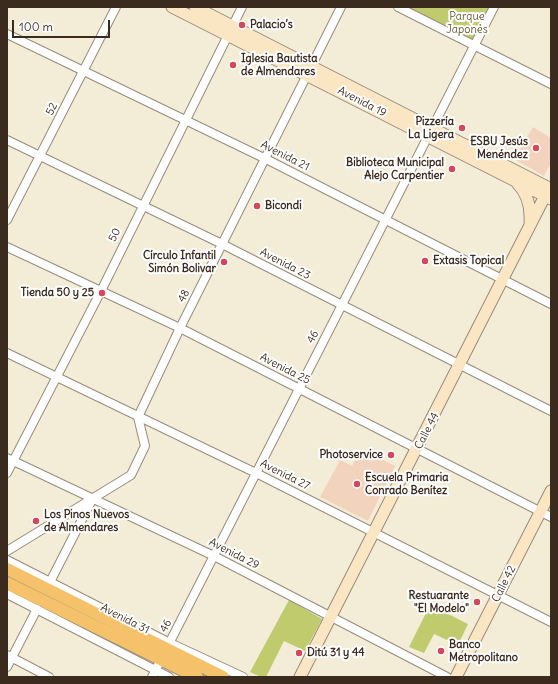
<!DOCTYPE html>
<html>
<head>
<meta charset="utf-8">
<style>
  body { margin:0 }
  #map { position:relative; width:558px; height:684px; overflow:hidden; background:#f3edd8; font-family:Delius,sans-serif }
  canvas { display:block }
  .frame { position:absolute; inset:0; border:8px solid #3b2a1e; pointer-events:none }
  .scale { position:absolute; left:12px; top:20px; width:98px; height:18px; box-sizing:border-box; border:2px solid #3b2a1e; border-top:0; padding-left:5px; font-size:12px; line-height:14px; white-space:nowrap; color:#3b2a1e; -webkit-text-stroke:3px #fff; paint-order:stroke }
</style>
</head>
<body>
<div id="map">
<canvas width="558" height="684"></canvas>
<div class="frame"></div>
<div class="scale">100 m</div>
</div>
<script>
const ctx = document.querySelector('canvas').getContext('2d');
ctx.lineJoin = 'round';
function fill(path, color) { ctx.fillStyle = color; ctx.fill(path, 'evenodd'); }
function strokePath(path, color, width, dash) { ctx.strokeStyle = color; ctx.lineWidth = width; ctx.lineCap = dash ? 'butt' : 'round'; ctx.setLineDash(dash || []); ctx.stroke(path); }
function drawText(font, color, halo, rows, align = 'center') {
  ctx.font = font + ' Delius,sans-serif'; ctx.lineWidth = 4; ctx.setLineDash([]); ctx.textBaseline = 'middle'; ctx.strokeStyle = halo; ctx.fillStyle = color; for (const [text, x, y, turn = 0] of rows) {
    ctx.save(); ctx.translate(x, y); ctx.rotate((+turn || 0) * Math.PI / 180); ctx.textAlign = isNaN(turn) ? turn : align; if (halo) ctx.strokeText(text, 0, 0); ctx.fillText(text, 0, 0); ctx.restore();
  }
}
const built = new Path2D(`
  M533,127L551,138V163L544,176L514,159Z
  M361,449L395,466L368,521L320,497L340,460L352,466Z`);
const green = new Path2D(`
  M398,7H494L474,46Z
  M289,600L322,619L305,651L284,641L266,677H261L250,672Z
  M430,605L468,624L458,645L434,634L424,653L409,647Z`);
const street = new Path2D(`
  M398,7L551,84
  M7,34L266,159L551,304
  M7,140L222,244L551,411
  M7,220L116,7
  M7,247L180,328L551,517
  M7,353L256,473L551,622
  M7,458L214,556L447,677
  M7,473L101,291L242,7
  M7,551L131,475L145,446L138,417L180,328L341,7
  M7,560L170,643L243,677
  M50,582L92,500
  M7,594L169,677
  M7,655L49,677
  M7,667L37,609
  M152,677L494,7`);
const secondary = new Path2D(`
  M172,7L551,199
  M195,7L551,189
  M517,183C528,194 531,207 530,222
  M300,677L549,188
  M456,677L551,491`);
const primary = new Path2D(`
  M7,569L223,677
  M7,583L197,677`);
const markers = [
  [242,25,4,"#d1495b"],
  [233,65,4,"#d1495b"],
  [462,128,4,"#d1495b"],
  [536,148,4,"#d1495b"],
  [452,169,4,"#d1495b"],
  [257,206,4,"#d1495b"],
  [425,261,4,"#d1495b"],
  [224,262,4,"#d1495b"],
  [102,293,4,"#d1495b"],
  [391,455,4,"#d1495b"],
  [357,484,4,"#d1495b"],
  [36,521,4,"#d1495b"],
  [477,602,4,"#d1495b"],
  [441,651,4,"#d1495b"],
  [299,653,4,"#d1495b"]
];
const parkNames = [
  ["Parque",467,17],
  ["Japonés",467,30]
];
const poiNames = [
  ["Palacio’s",250,25],
  ["Iglesia Bautista",241,59],
  ["de Almendares",241,72],
  ["Pizzería",454,122,"right"],
  ["La Ligera",454,135,"right"],
  ["ESBU Jesús",528,142,"right"],
  ["Menéndez",528,155,"right"],
  ["Biblioteca Municipal",444,163,"right"],
  ["Alejo Carpentier",444,176,"right"],
  ["Bicondi",265,206],
  ["Círculo Infantil",216,256,"right"],
  ["Simón Bolivar",216,269,"right"],
  ["Extasis Topical",433,261],
  ["Tienda 50 y 25",94,293,"right"],
  ["Photoservice",383,455,"right"],
  ["Escuela Primaria",365,478],
  ["Conrado Benítez",365,491],
  ["Los Pinos Nuevos",44,515],
  ["de Almendares",44,528],
  ["Restuarante",469,596,"right"],
  ["\"El Modelo\"",469,609,"right"],
  ["Banco",449,645],
  ["Metropolitano",449,658],
  ["Ditú 31 y 44",307,653]
];
const streetNames = [
  ["Avenida 19",362,102,27],
  ["52",52,109,-63],
  ["Avenida 21",285,156,27],
  ["50",115,235,-64],
  ["Avenida 23",285,264,27],
  ["48",184,296,-63],
  ["46",313,337,-63],
  ["Avenida 25",285,369,27],
  ["Calle 44",427,431,-63],
  ["Avenida 27",285,475,27],
  ["Avenida 29",234,554,27],
  ["Calle 42",504,584,-63],
  ["Avenida 31",125,619,27],
  ["46",166,626,-63]
];
fill(built, '#f2d4be');
fill(green, '#bfcb6d');
strokePath(street, '#978c7b', 10);
strokePath(secondary, '#978c7b', 13);
strokePath(primary, '#978c7b', 14);
strokePath(street, '#fff', 8);
strokePath(secondary, '#fbe6c4', 11);
strokePath(primary, '#f5c16b', 12);
for (const [x, y, r, color] of markers) { const dot = new Path2D(); dot.arc(x, y, r, 0, 2 * Math.PI); ctx.fillStyle = color; ctx.fill(dot); strokePath(dot, '#fff', 1.5); }
drawText('11px', '#635a36', '#fff', parkNames);
drawText('bold 11px', '#3b2a1e', '#fff', poiNames, 'left');
drawText('11px', '#3b2a1e', '#fff', streetNames);
</script>
</body>
</html>
